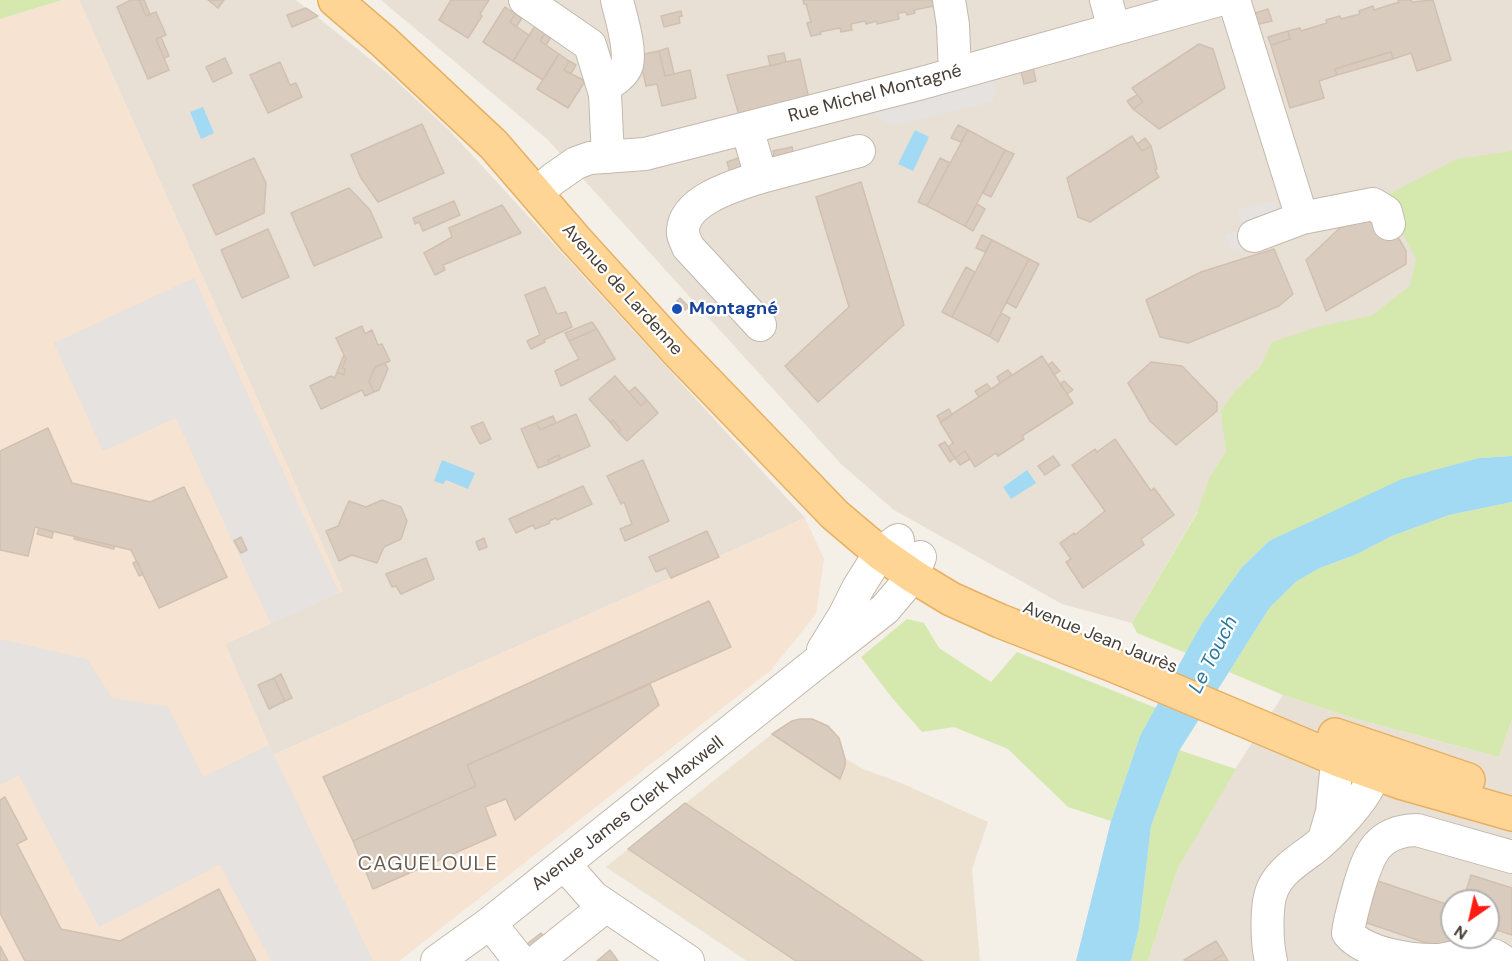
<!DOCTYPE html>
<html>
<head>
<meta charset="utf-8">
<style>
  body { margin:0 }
  #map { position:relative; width:1512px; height:961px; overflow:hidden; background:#f4efe7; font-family:"DM Sans",sans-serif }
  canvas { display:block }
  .north { position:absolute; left:1440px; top:889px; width:60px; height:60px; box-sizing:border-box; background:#fff; border:2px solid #b5b2af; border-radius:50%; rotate:214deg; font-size:16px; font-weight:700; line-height:24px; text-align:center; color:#473e36 }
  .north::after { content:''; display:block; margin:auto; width:21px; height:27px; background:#ff1c13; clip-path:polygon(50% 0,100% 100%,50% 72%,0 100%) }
</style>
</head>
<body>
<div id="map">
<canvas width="1512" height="961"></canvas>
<div class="north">N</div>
</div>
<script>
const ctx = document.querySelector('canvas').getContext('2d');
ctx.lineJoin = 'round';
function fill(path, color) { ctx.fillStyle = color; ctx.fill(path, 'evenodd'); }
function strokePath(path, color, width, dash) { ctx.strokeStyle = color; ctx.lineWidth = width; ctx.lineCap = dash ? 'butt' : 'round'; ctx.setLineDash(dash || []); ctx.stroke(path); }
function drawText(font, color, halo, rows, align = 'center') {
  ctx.font = font + ' "DM Sans",sans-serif'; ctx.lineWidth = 4.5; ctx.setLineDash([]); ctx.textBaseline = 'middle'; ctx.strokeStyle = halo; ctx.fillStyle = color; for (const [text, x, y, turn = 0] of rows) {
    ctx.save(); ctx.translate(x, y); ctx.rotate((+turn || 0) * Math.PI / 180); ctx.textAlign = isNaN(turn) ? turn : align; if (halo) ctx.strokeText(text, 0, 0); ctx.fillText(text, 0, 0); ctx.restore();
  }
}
const residential = new Path2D(`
  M79,0H296L390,75L450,131L805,518L273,755L225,644L343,591Z
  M381,0H1512V171L1500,286L1197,512L1132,623L1062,604L894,510L841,464L547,139Z
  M1283,695L1356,719L1499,757L1512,719V961H1148L1178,868L1226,783ZM1452,901H1488V937H1452Z`);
const commercial = new Path2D(`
  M62,0H79L343,591L225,644L273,755L805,518L824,559L816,614L771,670L399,961H0V19Z`);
const education = new Path2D(`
  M800,719H812L828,726L841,742L846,759L863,769L901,783L988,822L972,869L980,961H747L606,867L772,734L792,721Z`);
const green = new Path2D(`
  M0,0H62L0,19Z
  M1512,151V456L1479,458L1269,541L1242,567L1202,623L1186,653L1137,633L1132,623L1197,513L1210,477L1226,452L1221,411L1235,391L1261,366L1272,342L1321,326L1371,316L1410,286L1416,259L1383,197L1457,159Z
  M1512,502V719L1499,757L1356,719L1283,695L1229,672L1270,607L1297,581L1320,568L1355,555L1392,536L1449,515Z
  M907,619L924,623L939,648L991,682L1017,652L1156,708L1140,736L1111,821L1068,807L1008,749L954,727L922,732L893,699L861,657Z
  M1179,750L1236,769L1178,868L1148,961H1131L1139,928L1151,826Z`);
const parking = new Path2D(`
  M990,74L997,88L992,102L893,126L866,110Z
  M1275,201L1287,234L1232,252L1225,235L1243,229L1237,210Z
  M194,278L339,593L271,624L176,418L103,451L54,343Z
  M0,639L87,659L112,698L168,707L203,777L269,745L373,961H271L220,864L99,927L19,775L0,785Z`);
const water = new Path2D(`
  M203,107L214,133L201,139L190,112Z
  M915,130L929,137L913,171L898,164Z
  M1512,456V502L1449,515L1392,536L1355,555L1320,568L1297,581L1270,607L1179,751L1151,826L1139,928L1131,961H1076L1111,821L1140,736L1202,623L1242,567L1269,541L1402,479L1479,458Z
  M442,460L475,473L468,489L446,480L443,484L434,481Z
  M1027,470L1036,483L1011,499L1003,487Z`);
const building = new Path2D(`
  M131,0H139L146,16L156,12L166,35L156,39L169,70L148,79L117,7Z
  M139,0H144L150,14L146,16Z
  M208,0H224L218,8Z
  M451,0H489L480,14L482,16L468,38L439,20Z
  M803,0H933L934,6L914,10L915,13L907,15L906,12L898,13L899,19L877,24V21L866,24L865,21L851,24L852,30L841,32L840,28L820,32L821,34L811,36L807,23L811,22L806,4H804Z
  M1398,0H1411L1412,2L1433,0L1451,60L1417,71L1411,53L1393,59L1391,52L1373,57L1335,69L1337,75L1319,81L1324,98L1290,108L1271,45L1290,39L1288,31L1300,28L1301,31L1327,23L1326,20L1340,16L1341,19L1360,14L1359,11L1373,6L1374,10L1399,2Z
  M505,7L515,14L510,22L529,35L513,61L483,42Z
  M306,8L318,16L292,27L287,15Z
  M1268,9L1272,21L1255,25L1252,14Z
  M681,11L682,16L679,17L680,23L664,27L661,16Z
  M515,14L522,18L516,27L510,22Z
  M535,26L545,33L540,41L559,54L543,80L513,61Z
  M1288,31L1290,39L1271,45L1268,37Z
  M545,33L551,37L546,45L540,41Z
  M161,37L169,56L164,58L156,39Z
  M1199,44L1213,49L1225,88L1159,129L1133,109L1143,102L1132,88Z
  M668,48L674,74L665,76L659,51Z
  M659,51L665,76L690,70L696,98L662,106L657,84L646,86L639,55Z
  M1391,52L1393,59L1337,75L1335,69Z
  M784,53L786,62L770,66L768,56Z
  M559,54L569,61L564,70L585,81L568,108L537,89Z
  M225,58L232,73L213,82L206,67Z
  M800,59L809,99L740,118L727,75Z
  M569,61L576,65L571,74L564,70Z
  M280,62L290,85L296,83L302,97L268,113L250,75Z
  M1033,68L1036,81L1024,84L1021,71Z
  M1137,95L1143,102L1133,109L1127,101Z
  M422,124L444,173L378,202L361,178L351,155Z
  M958,125L968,130L961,142L951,138Z
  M968,130L1005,150L965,226L927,206Z
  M1132,136L1142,151L1151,146L1157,169L1155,170L1159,177L1090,222L1078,217L1067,178Z
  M1145,138L1151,146L1142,151L1137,144Z
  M792,147L794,156L773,162L771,156L774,155L773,151Z
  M1005,150L1014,154L991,197L983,193Z
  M741,157L746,166L730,172L727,162Z
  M254,158L266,183L264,213L216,235L193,185Z
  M940,158L950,163L927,206L918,202Z
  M861,182L904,325L818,402L785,366L849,307L816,197Z
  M349,188L370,210L382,237L314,266L291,213Z
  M454,201L460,215L423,231L419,222L415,224L413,218Z
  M977,204L985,209L973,231L965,226Z
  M502,205L521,233L443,265L445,270L435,275L424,253L452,237L449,228Z
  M1376,216L1399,239L1406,251V264L1326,311L1306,260L1342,226Z
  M268,229L289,277L242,298L221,250Z
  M982,235L992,240L985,252L976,248Z
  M992,240L1029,259L989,336L952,317Z
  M1274,249L1293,294L1279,306L1188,343L1160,337L1146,300L1201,272Z
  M1029,259L1039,264L1016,308L1006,302Z
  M966,267L975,272L952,317L942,312Z
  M545,287L557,314L566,312L572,327L544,340L545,342L531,349L527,341L540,335L525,295Z
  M680,298L689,307L685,310L677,301Z
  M1001,313L1010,318L998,342L989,336Z
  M592,322L597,329L569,341L565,333Z
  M362,326L365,334L372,330L378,345L382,344L390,361L375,367L369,382L374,392L365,396L362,390L321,409L310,386L331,376L335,378L337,372L344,375L345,369L342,368L346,359L336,338Z
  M597,329L615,359L561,386L555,371L579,359L569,341Z
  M344,355L346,359L342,368L345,369L344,375L337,372Z
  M1042,356L1073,403L1022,436L1024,439L998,456L996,453L975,467L965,451L955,458L948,447L953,443L940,422Z
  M1052,362L1060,371L1054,375L1048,365Z
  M1151,362L1182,366L1217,402V411L1176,445L1150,421L1128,383Z
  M385,363L388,369L379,390L374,392L369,382L375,367Z
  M1008,370L1012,375L1000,383L997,377Z
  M615,376L641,406L647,400L658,413L627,441L618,432L621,430L613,420L611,423L589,399Z
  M1064,381L1073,390L1067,394L1060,384Z
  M987,384L991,389L979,397L975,391Z
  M635,387L647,400L641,406L629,392Z
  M949,409L952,415L941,422L937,416Z
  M576,414L590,446L560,459L559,455L548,460L549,464L538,468L521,429L536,423L540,430Z
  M553,416L556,423L540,430L536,423Z
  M613,420L621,430L618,432L611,423Z
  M483,422L491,439L480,444L471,427Z
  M48,428L72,483L150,502L184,487L227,577L159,608L131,550L35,527L28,556L0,550V451Z
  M1115,439L1151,491L1154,488L1174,515L1141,539L1144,545L1083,588L1066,562L1071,559L1060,543L1074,533L1075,535L1105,511L1072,465L1095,449L1097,452Z
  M945,442L955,458L950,462L939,445Z
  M965,451L970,459L960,465L955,458Z
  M559,455L560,459L549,464L548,460Z
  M1053,456L1060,465L1045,475L1038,466Z
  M643,460L669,521L625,541L620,529L632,524L624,502L621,504L607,476Z
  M583,486L592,504L557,520L556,518L549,521L550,523L535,529L533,525L516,533L509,519Z
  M382,500L401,507L407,521L401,539L384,547L377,563L352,555L339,561L326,531L338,526L349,501L366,507Z
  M39,528L53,532L52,538L37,534Z
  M707,531L719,557L671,578L666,568L656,572L649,557Z
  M75,537L114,546V549L74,539Z
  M241,537L247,550L241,553L234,541Z
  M484,538L487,547L479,550L476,542Z
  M426,558L434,579L401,594L396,586L392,587L386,574Z
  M137,561L143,574L139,576L133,563Z
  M709,601L731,647L467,765L476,786L353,841L323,777Z
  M281,674L292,698L285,701L274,678Z
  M274,678L285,701L269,709L258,685Z
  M650,684L659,705L515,820L506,799L485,807L496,835L373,889L353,841L476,786L467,765Z
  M800,719H812L828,726L839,738L845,759V766L840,779L772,734L792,721Z
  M5,797L27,839L17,844L61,929L120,941L219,889L256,961H25L0,913V800Z
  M685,803L923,961H796L628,849Z
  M1471,875L1512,888V935L1488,927V901H1463Z
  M1375,880L1452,906V933L1447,950L1361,921Z
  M541,933L547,941L530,955L523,947Z
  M1216,941L1224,954L1212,961H1185L1184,960Z
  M0,946L8,961H0Z
  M610,950L618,961H597Z
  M1224,954L1228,961H1212Z`);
const minor = new Path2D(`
  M525,0L590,45L605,94L608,157
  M949,0L953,25L955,73
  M1106,0L1114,29
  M1234,0L1302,218
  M603,87C612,82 624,75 627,65C631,47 621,18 617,0
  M747,128L761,177C737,185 685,199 683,230C682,235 686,242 688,247L760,325
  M761,177L859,151
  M537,193L553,179L576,163L590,158L645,154L922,83L1219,0
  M1254,236L1302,218L1373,204L1386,212L1389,224
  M823,650L844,616L858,588L880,553L898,540
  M1325,836L1332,812L1336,772L1339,760L1352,742
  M564,864L593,897L688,961
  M490,923L520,961
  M437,961L490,923L816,663L885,609L913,576L920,557
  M537,961L606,906
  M1271,961C1267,944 1265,904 1273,888C1280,872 1298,860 1312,850C1329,837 1364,801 1371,781C1375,771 1375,760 1376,749
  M1503,961C1483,945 1462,957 1440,960C1413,961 1365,954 1348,933C1350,917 1355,902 1359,887C1369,854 1377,831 1417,830L1512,857`);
const major = new Path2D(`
  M335,0L383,41L494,145L575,239L676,350L835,515L880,553L913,576L951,599L1000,621L1113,665L1339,760L1403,783L1512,814
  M1335,735L1468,780`);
const markers = [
  [677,309,6,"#1a4fb4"]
];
const streetNames = [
  ["Rue Michel Montagné",875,94,-15],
  ["Avenue de Lardenne",622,290,48],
  ["Avenue Jean Jaurès",1100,638,22],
  ["Avenue James Clerk Maxwell",628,814,-38]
];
const transitNames = [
  ["Montagné",689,309]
];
const waterNames = [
  ["Le Touch",1214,655,-63]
];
const neighbourhoodNames = [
  ["CAGUELOULE",428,865]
];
fill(residential, '#e8e0d5');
fill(commercial, '#f6e3d1');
fill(education, '#ede2d0');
fill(green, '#d5e9ae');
fill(parking, '#e5e2df');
fill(water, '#a1daf2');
fill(building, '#d9ccbf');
strokePath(building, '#d1c0af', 1.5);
strokePath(minor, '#c3b8ac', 34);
strokePath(major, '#e7b062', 36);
strokePath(minor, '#fff', 32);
strokePath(major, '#ffd595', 33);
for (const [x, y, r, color] of markers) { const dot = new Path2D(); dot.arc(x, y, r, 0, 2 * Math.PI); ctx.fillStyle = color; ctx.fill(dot); strokePath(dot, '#fff', 2); }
drawText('18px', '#473e36', '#fff', streetNames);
drawText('bold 18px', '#164399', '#fff', transitNames, 'left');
drawText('italic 20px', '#27799d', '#fff', waterNames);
ctx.letterSpacing = '1.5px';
drawText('20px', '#6a5b4d', '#fff', neighbourhoodNames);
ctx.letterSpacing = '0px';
</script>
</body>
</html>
